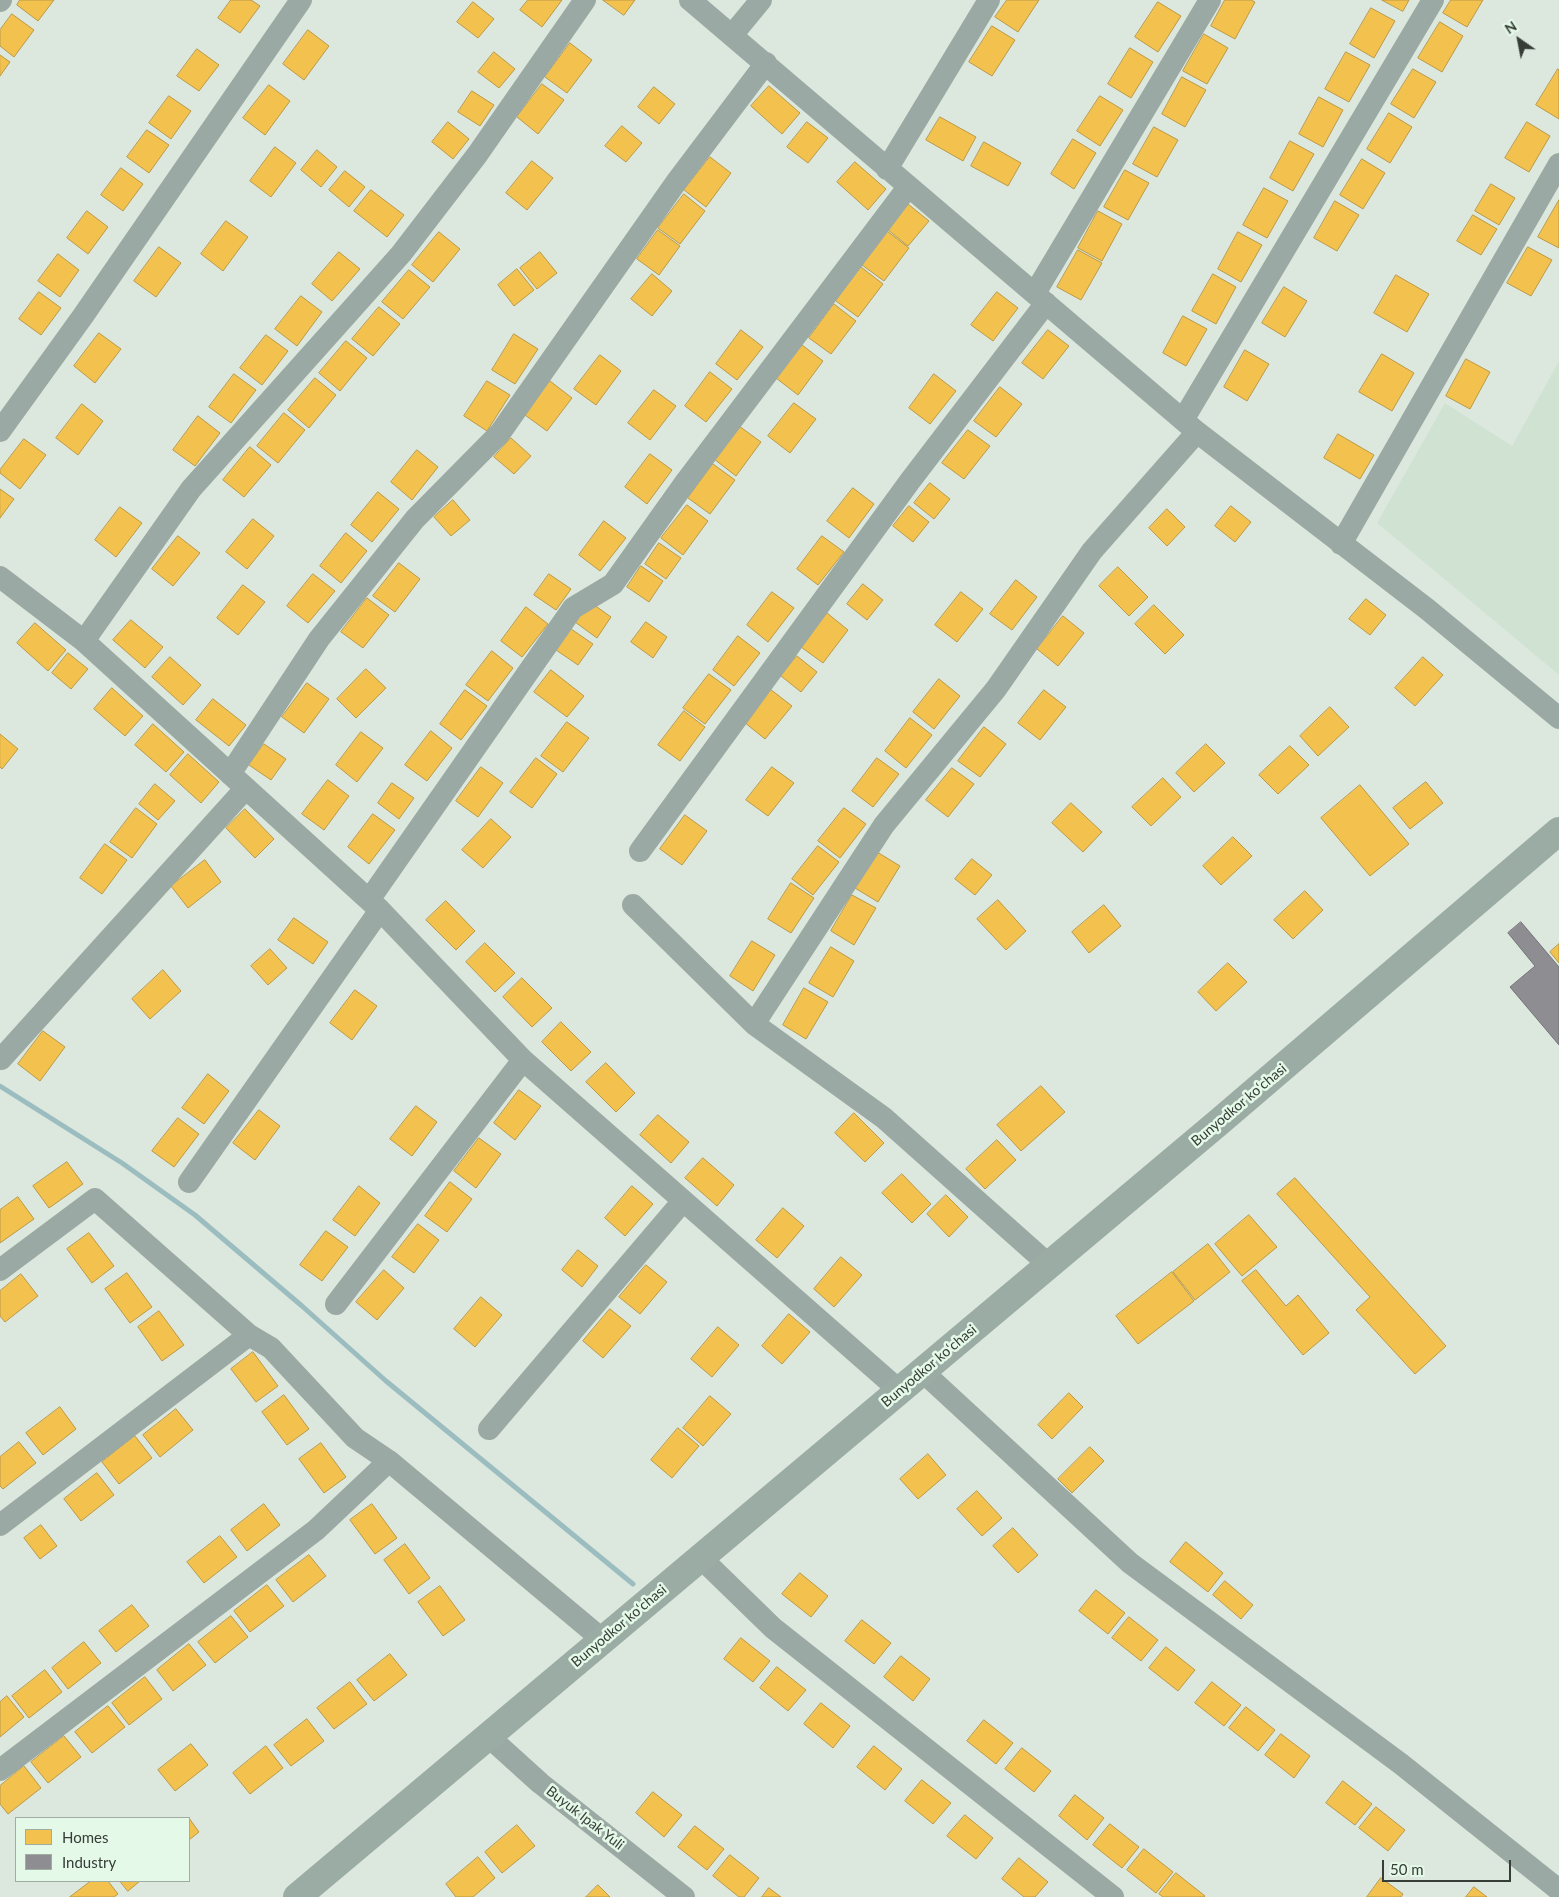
<!DOCTYPE html>
<html>
<head>
<meta charset="utf-8">
<style>
  body { margin:0 }
  #map { position:relative; width:1559px; height:1897px; overflow:hidden; background:#dce8de; font-family:Lato,sans-serif }
  canvas { display:block }
  .legend { position:absolute; left:15px; top:1817px; width:175px; height:65px; box-sizing:border-box; background:#e5f9e8; border:1px solid #9faea1; margin:0; padding:6px 9px; list-style:none; font-size:15px; color:#363d37 }
  .legend li { display:flex; align-items:center; gap:10px; height:25px }
  .legend b { width:25px; border:1px solid #9faea1 }
  .north { position:absolute; left:1494px; top:15px; width:50px; height:50px; -webkit-text-stroke:4px #e5f9e8; paint-order:stroke; rotate:327deg; font-size:14px; font-weight:700; line-height:20px; text-align:center; color:#363d37 }
  .north::after { content:''; display:block; margin:auto; width:18px; height:22px; background:#363d37; clip-path:polygon(50% 0,100% 100%,50% 72%,0 100%) }
  .scale { position:absolute; left:1382px; top:1860px; width:129px; height:22px; box-sizing:border-box; border:2px solid #363d37; border-top:0; padding-left:6px; font-size:15px; line-height:18px; white-space:nowrap; color:#363d37; -webkit-text-stroke:4px #e5f9e8; paint-order:stroke }
</style>
</head>
<body>
<div id="map">
<canvas width="1559" height="1897"></canvas>
<ul class="legend">
<li><b style="height:14px;background:#f2c14e"></b>Homes</li>
<li><b style="height:14px;background:#8d8d92"></b>Industry</li>
</ul>
<div class="north">N</div>
<div class="scale">50 m</div>
</div>
<script>
const ctx = document.querySelector('canvas').getContext('2d');
ctx.lineJoin = 'round';
function fill(path, color) { ctx.fillStyle = color; ctx.fill(path, 'evenodd'); }
function strokePath(path, color, width, dash) { ctx.strokeStyle = color; ctx.lineWidth = width; ctx.lineCap = dash ? 'butt' : 'round'; ctx.setLineDash(dash || []); ctx.stroke(path); }
function drawText(font, color, halo, rows, align = 'center') {
  ctx.font = font + ' Lato,sans-serif'; ctx.lineWidth = 5; ctx.setLineDash([]); ctx.textBaseline = 'middle'; ctx.strokeStyle = halo; ctx.fillStyle = color; for (const [text, x, y, turn = 0] of rows) {
    ctx.save(); ctx.translate(x, y); ctx.rotate((+turn || 0) * Math.PI / 180); ctx.textAlign = isNaN(turn) ? turn : align; if (halo) ctx.strokeText(text, 0, 0); ctx.fillText(text, 0, 0); ctx.restore();
  }
}
const built = new Path2D(`
  M1559,361V675L1377,523L1445,403L1512,446Z`);
const homes = new Path2D(`
  M20,0H54L38,21L17,5Z
  M231,0H251L260,6L240,33L218,18Z
  M528,0H562L542,27L520,10Z
  M603,0H635L624,15Z
  M1007,0H1039L1018,32L995,17Z
  M1225,0H1251L1255,2L1235,39L1211,26Z
  M1382,0H1409L1403,11Z
  M1451,0H1483L1467,27L1443,13Z
  M473,2L494,19L478,38L457,22Z
  M1158,2L1181,16L1158,52L1135,37Z
  M1371,8L1395,21L1374,58L1350,44Z
  M12,14L34,30L14,57L0,46V30Z
  M1440,22L1463,36L1442,72L1418,58Z
  M992,26L1015,40L992,76L969,62Z
  M308,30L329,46L304,80L283,64Z
  M1204,34L1228,48L1207,84L1183,71Z
  M570,43L592,60L567,93L545,77Z
  M1130,48L1153,62L1131,98L1108,84Z
  M197,49L219,65L199,91L177,76Z
  M494,52L515,69L499,88L478,72Z
  M1346,52L1370,65L1349,102L1325,89Z
  M0,55L10,62L0,76Z
  M1413,69L1436,82L1414,118L1391,104Z
  M1558,69L1559,70V119L1536,105Z
  M1182,77L1206,90L1185,127L1162,114Z
  M542,84L564,100L538,134L517,117Z
  M269,85L290,101L265,135L243,118Z
  M769,86L800,113L782,134L751,106Z
  M654,87L675,104L659,124L638,107Z
  M472,91L494,105L480,126L458,112Z
  M169,96L191,111L171,139L149,123Z
  M1100,96L1123,110L1100,146L1077,131Z
  M1319,97L1343,110L1323,147L1299,134Z
  M1389,113L1412,127L1390,163L1367,149Z
  M940,117L976,137L963,161L926,140Z
  M448,122L469,139L453,159L432,142Z
  M807,122L828,138L808,163L787,147Z
  M1527,122L1550,136L1529,172L1505,158Z
  M622,126L642,143L626,162L605,146Z
  M1154,127L1178,140L1157,177L1133,164Z
  M147,130L169,145L149,173L127,157Z
  M1073,139L1096,153L1074,189L1051,174Z
  M1290,141L1314,154L1293,191L1270,178Z
  M984,142L1021,163L1008,186L971,166Z
  M275,147L296,163L271,197L250,181Z
  M317,150L337,167L321,187L301,170Z
  M710,157L731,173L706,207L684,190Z
  M1362,159L1385,173L1363,209L1340,195Z
  M532,161L553,178L527,210L506,193Z
  M855,162L886,189L868,210L837,182Z
  M121,168L143,184L123,211L101,195Z
  M1125,170L1149,183L1128,220L1104,207Z
  M345,171L365,187L349,207L329,190Z
  M1491,184L1515,198L1499,225L1475,211Z
  M1264,188L1288,201L1267,238L1243,225Z
  M371,190L404,215L387,237L354,211Z
  M684,194L705,211L680,244L658,228Z
  M1559,200V248L1538,237Z
  M1335,201L1359,215L1337,251L1314,238Z
  M908,204L929,221L908,246L887,229Z
  M87,211L108,227L88,254L67,238Z
  M1098,211L1122,224L1102,261L1078,248Z
  M1473,215L1497,229L1481,255L1457,241Z
  M226,221L248,237L223,271L201,254Z
  M658,230L680,246L659,275L637,259Z
  M887,231L909,248L884,281L862,265Z
  M439,232L460,249L433,282L412,265Z
  M1238,232L1262,245L1241,282L1218,269Z
  M159,247L181,263L156,297L134,281Z
  M1528,247L1552,260L1531,296L1507,283Z
  M1078,250L1102,263L1081,300L1057,287Z
  M339,252L360,269L332,301L312,284Z
  M540,252L557,273L537,289L520,268Z
  M58,254L79,270L60,297L38,281Z
  M861,267L883,284L858,317L836,301Z
  M517,269L534,290L514,306L498,285Z
  M409,270L430,287L403,319L382,302Z
  M652,274L672,291L652,316L631,299Z
  M1213,274L1236,287L1216,324L1192,311Z
  M1396,275L1429,294L1407,332L1374,313Z
  M1284,287L1307,301L1285,337L1262,323Z
  M39,292L61,308L41,335L19,319Z
  M997,292L1018,308L993,341L971,325Z
  M301,296L322,312L297,346L275,329Z
  M834,304L856,321L831,354L809,338Z
  M379,307L400,324L373,356L352,339Z
  M1183,316L1207,329L1186,366L1163,353Z
  M741,330L763,347L737,380L716,364Z
  M1048,330L1069,346L1043,379L1022,363Z
  M99,333L121,349L95,383L74,366Z
  M514,334L538,349L515,384L492,370Z
  M266,335L288,351L262,385L240,368Z
  M346,341L367,358L340,391L319,373Z
  M802,345L823,361L798,395L776,378Z
  M1245,350L1269,364L1247,401L1224,387Z
  M1382,354L1414,373L1392,411L1359,392Z
  M600,355L621,371L596,405L574,389Z
  M1466,359L1490,372L1470,409L1446,396Z
  M710,372L732,389L706,422L685,406Z
  M234,374L256,390L231,423L209,407Z
  M934,374L956,391L930,424L909,408Z
  M315,378L336,395L309,428L288,410Z
  M487,381L510,395L487,431L464,416Z
  M550,381L572,398L547,431L525,415Z
  M1000,387L1022,404L996,437L974,421Z
  M654,390L676,406L650,440L628,423Z
  M794,403L816,419L790,453L768,436Z
  M82,404L103,421L78,455L56,438Z
  M284,413L305,430L278,463L257,446Z
  M198,416L220,433L195,466L173,450Z
  M739,426L761,442L736,476L714,459Z
  M968,430L990,446L964,479L942,463Z
  M1338,434L1374,455L1360,479L1324,458Z
  M511,438L531,456L514,474L494,457Z
  M24,439L46,455L20,489L0,473V470Z
  M250,447L271,465L244,497L223,480Z
  M417,450L438,467L412,500L391,482Z
  M650,454L672,470L647,504L625,487Z
  M713,464L735,480L710,514L688,498Z
  M930,483L950,499L934,519L914,503Z
  M853,488L874,504L849,538L827,521Z
  M0,489L14,499L0,518Z
  M378,492L399,509L372,542L351,525Z
  M453,500L470,520L451,536L434,517Z
  M687,505L708,521L683,555L661,538Z
  M909,506L929,522L913,542L893,526Z
  M1231,506L1251,522L1235,542L1215,526Z
  M120,507L142,523L116,557L95,540Z
  M1167,509L1185,527L1167,546L1149,528Z
  M253,519L274,536L247,569L226,552Z
  M604,521L626,538L600,571L579,555Z
  M346,533L367,551L341,583L320,566Z
  M178,536L200,553L173,586L152,569Z
  M822,536L844,552L818,585L797,569Z
  M659,543L681,558L666,579L645,564Z
  M399,563L420,579L395,612L373,596Z
  M641,566L663,581L649,602L627,587Z
  M1118,567L1148,597L1129,616L1099,586Z
  M313,574L335,591L308,623L287,606Z
  M549,574L571,589L556,610L534,595Z
  M1016,580L1037,597L1012,630L990,614Z
  M863,584L883,600L867,620L847,604Z
  M243,585L265,602L238,635L217,618Z
  M772,592L794,608L768,642L747,625Z
  M961,592L983,609L957,642L935,625Z
  M367,598L389,615L363,648L341,632Z
  M1366,599L1386,615L1370,635L1349,619Z
  M590,602L611,617L597,638L575,622Z
  M1154,605L1184,635L1165,654L1135,624Z
  M526,607L548,624L522,657L501,641Z
  M827,613L848,630L823,663L801,647Z
  M1063,616L1084,633L1058,666L1037,649Z
  M131,620L163,647L145,668L113,640Z
  M646,622L667,637L653,658L631,642Z
  M35,623L66,650L48,671L17,643Z
  M571,629L593,644L578,665L556,650Z
  M738,636L760,653L734,686L713,670Z
  M492,651L513,668L488,701L466,685Z
  M68,653L88,669L71,689L52,673Z
  M797,656L817,672L801,692L781,676Z
  M170,657L201,685L183,705L152,677Z
  M1423,657L1443,675L1415,706L1395,688Z
  M366,669L386,688L356,718L337,699Z
  M551,670L584,696L567,717L534,692Z
  M709,674L731,690L705,724L683,708Z
  M939,679L960,696L934,729L913,712Z
  M307,683L329,699L304,733L282,717Z
  M112,688L143,716L125,736L94,709Z
  M770,689L792,706L765,739L744,722Z
  M465,690L487,706L461,740L440,724Z
  M1044,690L1066,707L1040,740L1018,723Z
  M213,699L246,725L229,746L196,720Z
  M1330,707L1349,727L1318,756L1300,736Z
  M684,711L705,727L680,761L658,745Z
  M910,718L932,735L906,768L885,751Z
  M567,722L589,738L563,772L541,756Z
  M153,724L184,752L166,772L135,745Z
  M984,727L1006,744L980,777L958,761Z
  M431,731L452,748L427,781L405,765Z
  M361,732L383,748L357,782L336,765Z
  M0,734L18,749L2,769L0,767Z
  M264,744L286,759L271,780L249,765Z
  M1206,744L1225,763L1194,792L1176,773Z
  M1290,746L1309,765L1278,794L1259,775Z
  M188,754L219,782L201,803L170,775Z
  M536,758L557,774L532,808L510,792Z
  M877,758L899,774L873,807L852,791Z
  M481,767L503,783L478,817L456,801Z
  M772,767L794,783L768,816L746,800Z
  M952,768L974,784L948,817L926,800Z
  M1163,778L1181,797L1151,826L1132,807Z
  M328,780L349,796L324,830L302,814Z
  M1426,782L1443,803L1410,829L1393,808Z
  M392,783L414,798L399,819L378,803Z
  M155,784L175,801L158,820L139,804Z
  M1360,785L1409,844L1370,876L1321,818Z
  M1071,803L1102,832L1083,852L1052,823Z
  M136,808L157,824L132,858L110,842Z
  M844,808L866,824L840,858L818,841Z
  M245,809L274,839L255,858L226,828Z
  M373,814L395,830L369,864L348,847Z
  M685,815L707,831L682,865L660,849Z
  M491,819L511,837L483,868L462,850Z
  M1233,837L1252,856L1221,885L1203,866Z
  M105,844L127,860L102,894L80,878Z
  M818,846L839,862L813,895L792,879Z
  M877,852L900,866L878,902L855,888Z
  M972,859L992,875L975,895L955,879Z
  M205,860L221,882L188,908L171,886Z
  M791,883L814,898L791,933L768,919Z
  M1305,891L1323,910L1293,939L1274,920Z
  M852,895L876,908L854,945L831,931Z
  M998,900L1026,931L1006,950L977,919Z
  M446,901L475,931L456,950L426,920Z
  M1104,905L1121,926L1089,953L1072,932Z
  M294,918L328,942L313,964L278,940Z
  M752,941L775,955L753,991L730,976Z
  M485,943L515,973L495,992L466,962Z
  M1559,944V963L1550,952Z
  M831,947L854,961L833,997L809,983Z
  M270,949L287,968L268,985L251,966Z
  M1228,963L1247,982L1216,1011L1198,992Z
  M163,970L181,991L150,1019L132,999Z
  M522,978L552,1008L532,1027L503,997Z
  M804,988L828,1002L806,1039L783,1025Z
  M355,990L377,1006L352,1040L330,1023Z
  M561,1022L591,1052L571,1071L542,1042Z
  M43,1031L65,1047L40,1081L18,1064Z
  M606,1063L635,1093L616,1112L586,1082Z
  M208,1074L229,1091L204,1124L182,1108Z
  M1041,1086L1065,1112L1021,1151L997,1125Z
  M519,1090L541,1106L515,1140L494,1123Z
  M416,1106L437,1122L412,1156L390,1139Z
  M259,1110L280,1126L255,1160L233,1143Z
  M854,1113L884,1143L865,1162L835,1133Z
  M658,1115L689,1142L671,1163L640,1135Z
  M178,1118L199,1134L174,1167L152,1151Z
  M479,1138L501,1154L476,1188L454,1171Z
  M997,1140L1016,1160L985,1189L966,1169Z
  M703,1158L734,1185L717,1206L685,1178Z
  M67,1162L83,1184L49,1208L33,1186Z
  M902,1174L931,1204L912,1223L882,1193Z
  M1295,1178L1446,1346L1415,1374L1356,1310L1370,1297L1277,1194Z
  M450,1182L472,1199L447,1232L425,1216Z
  M359,1186L380,1203L355,1236L333,1220Z
  M632,1186L653,1204L625,1236L605,1218Z
  M946,1195L968,1217L949,1237L927,1214Z
  M18,1197L34,1219L0,1243V1210Z
  M783,1208L804,1226L777,1258L756,1240Z
  M1249,1215L1277,1247L1242,1276L1215,1244Z
  M418,1224L439,1240L414,1273L392,1257Z
  M326,1231L348,1247L322,1281L300,1265Z
  M89,1233L114,1266L92,1283L67,1249Z
  M1208,1244L1230,1272L1195,1300L1173,1272Z
  M578,1250L598,1266L582,1287L562,1270Z
  M841,1257L862,1275L834,1307L814,1289Z
  M646,1265L667,1282L640,1314L619,1297Z
  M384,1270L404,1288L377,1320L356,1302Z
  M1256,1270L1286,1306L1298,1295L1329,1333L1303,1355L1242,1281Z
  M1172,1272L1194,1301L1138,1344L1116,1316Z
  M127,1273L152,1307L130,1323L105,1289Z
  M21,1274L38,1296L5,1322L0,1316V1291Z
  M481,1297L502,1315L475,1347L454,1329Z
  M610,1309L631,1326L603,1358L583,1341Z
  M159,1311L184,1345L162,1361L138,1327Z
  M789,1314L810,1332L782,1364L762,1346Z
  M718,1327L739,1345L712,1377L691,1359Z
  M253,1352L278,1386L256,1402L231,1369Z
  M1069,1393L1083,1407L1052,1439L1038,1425Z
  M284,1395L309,1429L287,1445L262,1412Z
  M710,1396L731,1414L703,1446L683,1428Z
  M60,1407L76,1429L43,1455L26,1433Z
  M176,1409L193,1430L160,1457L143,1435Z
  M678,1428L699,1446L672,1478L651,1460Z
  M135,1436L152,1458L119,1484L102,1462Z
  M19,1442L36,1463L3,1489L0,1486V1457Z
  M321,1443L346,1477L324,1493L299,1459Z
  M1090,1447L1104,1461L1072,1493L1058,1479Z
  M928,1454L946,1475L918,1499L900,1479Z
  M97,1473L114,1495L81,1521L64,1499Z
  M977,1491L1002,1518L982,1536L957,1509Z
  M264,1504L280,1525L247,1551L231,1530Z
  M372,1504L397,1538L375,1554L350,1520Z
  M41,1525L57,1546L40,1559L24,1538Z
  M1013,1528L1038,1555L1018,1573L993,1546Z
  M220,1536L237,1557L204,1583L187,1562Z
  M1186,1542L1223,1573L1208,1592L1170,1562Z
  M405,1544L430,1578L409,1594L384,1560Z
  M309,1555L326,1576L293,1602L276,1580Z
  M800,1573L828,1596L811,1617L782,1594Z
  M1225,1581L1253,1605L1241,1619L1213,1595Z
  M267,1585L284,1606L250,1632L234,1611Z
  M440,1586L465,1620L443,1636L418,1602Z
  M1096,1590L1125,1613L1108,1634L1079,1611Z
  M132,1605L149,1626L116,1652L99,1631Z
  M231,1616L248,1637L215,1663L198,1642Z
  M1129,1617L1158,1640L1141,1661L1112,1638Z
  M862,1620L891,1643L874,1664L845,1641Z
  M741,1638L770,1661L753,1682L724,1659Z
  M84,1642L101,1663L68,1689L52,1668Z
  M189,1644L206,1665L173,1691L157,1670Z
  M1166,1647L1195,1670L1178,1691L1149,1668Z
  M390,1654L407,1675L374,1701L357,1680Z
  M901,1656L930,1679L913,1701L884,1677Z
  M777,1667L806,1690L788,1711L760,1688Z
  M45,1670L62,1692L29,1718L12,1696Z
  M145,1677L162,1699L129,1725L112,1703Z
  M350,1682L367,1704L334,1729L317,1708Z
  M1212,1682L1241,1705L1224,1726L1195,1703Z
  M7,1696L24,1717L0,1737V1702Z
  M821,1703L850,1726L833,1748L804,1724Z
  M108,1706L125,1727L92,1753L75,1732Z
  M1246,1707L1275,1730L1258,1751L1229,1728Z
  M307,1719L324,1741L291,1766L274,1745Z
  M984,1720L1013,1743L996,1764L967,1741Z
  M1281,1734L1310,1756L1294,1778L1265,1755Z
  M64,1736L81,1757L48,1783L31,1762Z
  M191,1744L208,1765L175,1791L158,1770Z
  M266,1746L283,1768L250,1794L233,1773Z
  M874,1746L902,1769L885,1790L857,1767Z
  M1022,1748L1051,1771L1034,1792L1005,1769Z
  M24,1766L41,1788L8,1814L0,1804V1786Z
  M922,1780L951,1803L933,1824L905,1801Z
  M1343,1781L1372,1804L1355,1825L1326,1803Z
  M653,1792L682,1815L664,1837L636,1813Z
  M1075,1795L1104,1818L1087,1840L1059,1816Z
  M1376,1807L1405,1830L1388,1851L1359,1828Z
  M965,1815L993,1838L976,1859L947,1836Z
  M189,1818L199,1832L189,1840Z
  M1110,1824L1139,1847L1122,1868L1093,1845Z
  M517,1825L535,1846L502,1873L485,1852Z
  M695,1826L724,1849L707,1870L678,1847Z
  M1144,1849L1173,1872L1156,1893L1127,1870Z
  M730,1855L759,1878L744,1897H739L713,1876Z
  M478,1857L495,1878L473,1897H456L446,1884Z
  M1019,1858L1048,1882L1035,1897H1024L1002,1879Z
  M1176,1873L1205,1896L1204,1897H1163L1159,1894Z
  M1381,1878L1403,1894L1401,1897H1367Z
  M91,1881H108L118,1894L114,1897H70Z
  M120,1881H140L128,1891Z
  M598,1885L610,1897H586Z
  M1474,1887L1487,1897H1466Z
  M769,1888L781,1897H762Z`);
const industry = new Path2D(`
  M1521,922L1559,967V1045L1510,987L1535,966L1508,933Z`);
const stream = new Path2D(`
  M0,1086L122,1163L195,1215L302,1306L386,1381L633,1584`);
const minor = new Path2D(`
  M690,0L1197,432L1427,609L1559,718
  M0,1L1,0
  M733,34L761,0
  M887,169L989,0
  M1035,293L1210,0
  M1183,420L1433,0
  M0,431L83,316L301,0
  M1341,544L1559,164
  M0,577L84,641L380,910L523,1060L900,1391
  M84,641L191,489L401,254L477,155L585,0
  M230,774L319,639L415,519L500,433L677,181L766,63
  M640,851L910,481L1046,303
  M369,900L573,608L613,584L687,480L908,187
  M633,905L754,1024L884,1118L1049,1265
  M754,1024L884,825L996,689L1092,551L1197,432
  M1,1059L246,788
  M189,1182L380,910
  M0,1270L95,1199L249,1335L271,1348L355,1438L389,1461L603,1640
  M336,1304L523,1060
  M922,1371L1130,1563L1401,1764L1559,1890
  M489,1429L683,1201
  M0,1525L249,1335
  M701,1558L773,1628L1113,1897
  M488,1736L540,1783L684,1897
  M0,1770L316,1530L389,1461`);
const major = new Path2D(`
  M297,1897L1219,1122L1559,831`);
const streetNames = [
  ["Bunyodkor koʻchasi",1239,1105,-40],
  ["Bunyodkor koʻchasi",929,1366,-40],
  ["Bunyodkor koʻchasi",619,1626,-40],
  ["Buyuk Ipak Yuli",585,1818,38]
];
fill(built, '#d0e3d2');
fill(homes, '#f2c14e');
strokePath(homes, '#ba9947', 1);
fill(industry, '#8d8d92');
strokePath(industry, '#737577', 1);
strokePath(stream, '#9cbdc0', 5);
strokePath(minor, '#9ba9a4', 22);
strokePath(major, '#9baca5', 28);
drawText('14px', '#363d37', '#e5f9e8', streetNames);
</script>
</body>
</html>
